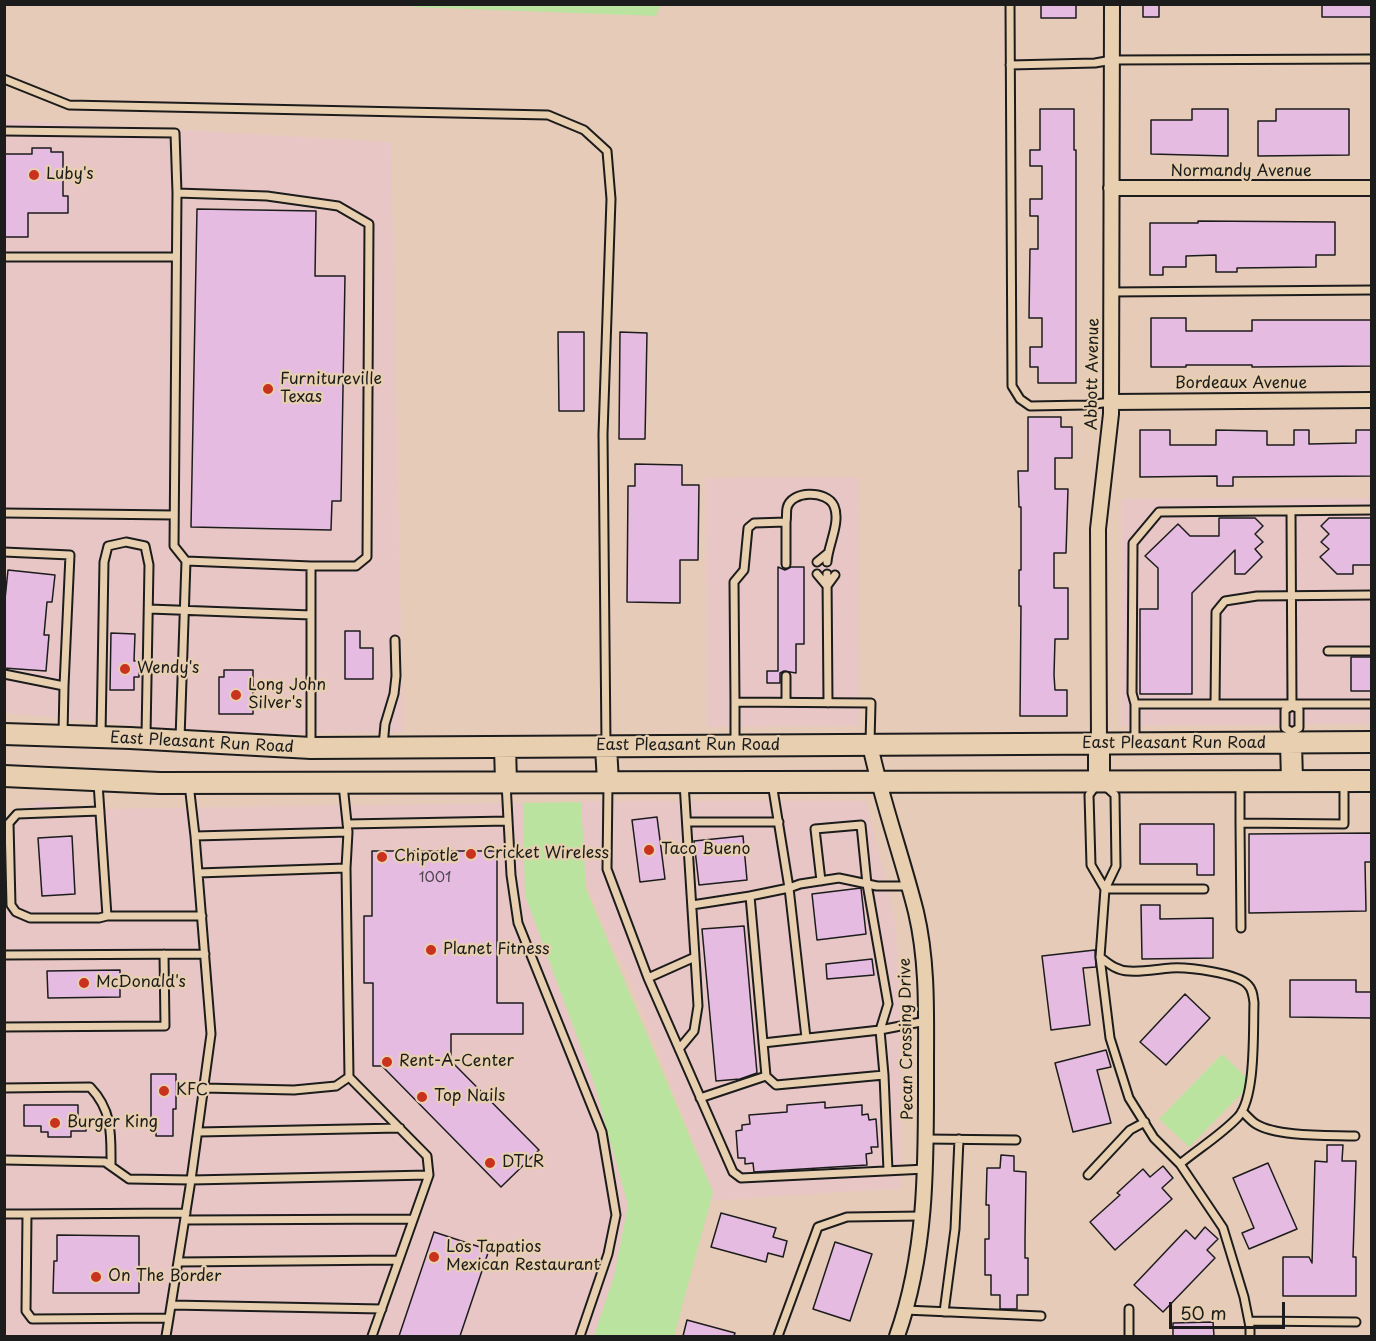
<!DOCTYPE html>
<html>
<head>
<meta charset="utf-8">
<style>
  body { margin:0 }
  #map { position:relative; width:1376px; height:1341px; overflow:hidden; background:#e7cbb9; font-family:"Playpen Sans",sans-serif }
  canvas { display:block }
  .frame { position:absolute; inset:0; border:6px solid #1c1c1c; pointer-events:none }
  .scale { position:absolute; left:1169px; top:1302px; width:116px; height:27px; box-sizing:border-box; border:3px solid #1c1c1c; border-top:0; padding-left:8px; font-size:18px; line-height:21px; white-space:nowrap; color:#1c1c1c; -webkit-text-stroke:4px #e7cfaf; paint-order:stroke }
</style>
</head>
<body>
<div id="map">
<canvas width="1376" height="1341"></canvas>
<div class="frame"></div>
<div class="scale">50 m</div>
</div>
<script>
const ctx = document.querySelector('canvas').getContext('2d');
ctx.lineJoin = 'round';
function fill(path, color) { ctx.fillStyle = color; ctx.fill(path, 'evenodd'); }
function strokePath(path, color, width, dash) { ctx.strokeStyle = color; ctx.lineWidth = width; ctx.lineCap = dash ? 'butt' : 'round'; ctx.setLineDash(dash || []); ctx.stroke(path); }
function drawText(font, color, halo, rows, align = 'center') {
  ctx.font = font + ' "Playpen Sans",sans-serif'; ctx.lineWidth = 4.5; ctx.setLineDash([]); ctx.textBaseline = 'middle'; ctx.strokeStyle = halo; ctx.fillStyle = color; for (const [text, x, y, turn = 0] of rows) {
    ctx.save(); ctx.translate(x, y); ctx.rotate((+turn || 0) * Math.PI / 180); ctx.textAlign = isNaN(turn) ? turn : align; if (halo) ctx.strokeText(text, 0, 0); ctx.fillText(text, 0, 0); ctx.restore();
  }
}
const built = new Path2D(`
  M4,120L391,142L403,732L235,735L5,713Z
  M858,477L859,726L707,727L706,478Z
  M1371,498V724L1122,726V499Z
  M38,801L93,809L523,803L525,895L594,1083L628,1205L614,1276L594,1336H5V819Z
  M576,801H866L895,920L902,1020V1188L707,1201L704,1168L625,968L611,943L587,885L579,843Z`);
const green = new Path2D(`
  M416,5V4L660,5L656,16L413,7Z
  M581,802L586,889L713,1192L674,1336H594L614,1276L628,1205L594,1083L525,895L523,803Z
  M1222,1054L1252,1083L1189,1147L1159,1119Z`);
const building = new Path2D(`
  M1041,4H1076V18H1041Z
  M1143,4H1159V17H1143Z
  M1322,4H1371V17H1322Z
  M1040,109H1074V150H1076V383H1038V367H1030V347H1042V318H1029L1030,249H1038V216H1030V199H1042V166H1030V150H1040Z
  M1192,109H1228V156L1151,154V120H1192Z
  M1276,109H1349V155L1258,156V121H1276Z
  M32,148H51V152H63V196H68V213H28V237H5L4,154H32Z
  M197,209L316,211L315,276H345L341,501H332L331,530L191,527Z
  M1198,221L1335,222V255H1316V267L1237,268V272H1216V255L1186,256V267H1163V275H1150V223H1198Z
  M1151,318H1186V331H1252V320H1371V366L1252,367V365H1186V367H1151Z
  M558,332H584V411H559Z
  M620,332L647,333L645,439H619Z
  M1028,417H1061V427H1072V458H1055V489H1068L1066,553H1054V588H1068V639H1055L1054,675L1055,690H1067V716H1020L1021,606H1019V570H1021V507H1019L1018,471H1028Z
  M1140,430H1170V445H1216V430L1267,431V445H1294V430H1309V444L1356,443V430H1371V476L1233,477V486H1217V476L1140,477Z
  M635,464L682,465V485H699L698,560H680V603L627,602L628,486H635Z
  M1219,518H1255L1263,526L1255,534L1263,542L1255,549L1262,557L1245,574H1235V550L1192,593V694H1140V609H1158V568L1145,556L1178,524L1190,536H1219Z
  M1329,518H1371V565H1353V574H1337L1320,557L1329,549L1321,542L1329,534L1321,526Z
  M778,567L785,570L791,567H804V644H796V673L784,671L780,673V683H767V671H778Z
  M8,570L55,575L52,602H47L44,635H49L46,671L4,668V609Z
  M345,631H360V648H373V679H345Z
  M111,633L135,634L134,661H139V677H134V690H110Z
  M1351,657H1371V691H1351Z
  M224,670H253V714H219V677H224Z
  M657,817L665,879L640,882L632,820Z
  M1140,824H1214V875H1197V864H1140Z
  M1371,833V862H1365L1366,911L1249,913V834Z
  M72,836L75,894L42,896L38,838Z
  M743,836L747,880L699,885L694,841Z
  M372,851H497V1003H523V1034H451V1061L539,1150L501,1187L382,1066H373V983H364V916H372Z
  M861,888L866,934L817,940L812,894Z
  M1141,905H1160V919L1213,918V958L1142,959Z
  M744,926L757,1073L740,1079L716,1081L702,929Z
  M1095,950L1096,967L1083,968L1090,1025L1051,1030L1042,956Z
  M872,959L874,975L827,979L826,964Z
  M120,970V997L48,998L47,971Z
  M1290,980H1356V992H1371V1018L1290,1017Z
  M1185,994L1210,1018L1166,1065L1140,1042Z
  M1106,1050L1111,1067L1097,1070L1111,1123L1073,1132L1055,1063Z
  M151,1074H176V1109H173V1136H156V1125H151Z
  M825,1102V1108L862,1105V1115L868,1114L869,1120L876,1119L878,1147H871L872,1153L866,1154L867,1165L754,1172L753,1163L745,1164V1158H738L736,1131L742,1130V1125L750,1124L749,1115L787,1112V1105Z
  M24,1105H78V1119H86V1131H71V1137H48V1132H41V1126H24Z
  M1327,1145H1343L1342,1161H1356L1353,1257H1356V1296H1283V1257H1309L1312,1263L1315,1161L1327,1162Z
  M1001,1155L1014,1156V1171L1026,1172L1025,1239V1258H1028V1295H1017V1309H1000V1295H991V1275H985V1239H989V1205H986L987,1168H1000Z
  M1268,1163L1297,1229L1249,1249L1242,1233L1254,1228L1233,1178Z
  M1163,1166L1173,1178L1162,1188L1172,1199L1115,1250L1090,1222L1120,1195L1117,1193L1143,1169L1150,1177Z
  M721,1213L776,1228L773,1237L787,1241L783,1257L768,1253L766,1262L711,1247Z
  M1205,1227L1218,1239L1207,1250L1215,1258L1163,1312L1134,1285L1186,1230L1195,1239Z
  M434,1232L489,1250L460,1336H399Z
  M57,1235L139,1236V1293H53L54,1261H57Z
  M835,1242L872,1254L850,1321L813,1309Z
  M687,1320L735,1333L734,1336H683Z
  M1213,1322L1214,1336H1173V1323Z`);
const lane = new Path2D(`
  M1010,4L1012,386L1020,399L1030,406L1087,405L1111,402
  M1010,65L1095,63L1112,60L1372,59
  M4,79L69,105L548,115L584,130L607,151L611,199L603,434L606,744
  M4,131L175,133L177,193
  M4,257H176
  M1111,292L1372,290
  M1291,511L1292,706
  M4,513L174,515
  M786,522V564
  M4,552L70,555L64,686
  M186,561L174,546L177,193L267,196L338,206L369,224L367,557L356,566H311
  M817,562L828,553
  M817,574L827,586
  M827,574L828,703
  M827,586L835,575
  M149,609L311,615
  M1328,651H1372
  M4,674L64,686L63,734
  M735,702L734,582L744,570L748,528L754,523L786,522C787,518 786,512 787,508C791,490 827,490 834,506C841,522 828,545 827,562
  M786,702V676
  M1135,704L1132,693L1133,543L1159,512L1372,510
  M1215,704L1216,612L1225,601L1257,596L1372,595
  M1292,732L1299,728V709L1292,706
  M1292,732L1285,728V710L1292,706
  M101,735L104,562L108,546L126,542L145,546L149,565L146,736
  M180,739L186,561L311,566V746
  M1135,741V704H1372
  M735,743V702L871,703L870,743
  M383,746L385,724L394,694L396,676L395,640
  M98,783L107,916H202
  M506,783L511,875L518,923L602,1132L616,1215L608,1254L580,1336
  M684,783L695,957L648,978L733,1172L741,1178L926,1169
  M772,783L789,888L800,884L839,878L877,886H908
  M1240,783V823L1344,824V783
  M608,784L607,869L648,978
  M1097,784L1089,795L1091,865L1105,889
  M343,785L348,832L346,868L349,1077L427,1156L429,1175L372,1336
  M1104,785L1115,795L1116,866L1105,889L1100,957L1110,1038L1129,1098L1154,1138L1180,1164L1223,1228L1244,1297L1250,1327V1336
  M100,811L17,814L9,823L11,905L16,912L30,918H99L107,916
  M687,822H779
  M1240,823L1241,928
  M347,824L508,821
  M195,836L348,832
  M198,873L346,868
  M821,881L815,829L861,825L867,884L888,1004L880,1030L926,1021
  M1105,889H1204
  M692,905L750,896
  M4,955L205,954
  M1100,957C1109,964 1117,971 1129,971C1143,972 1157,969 1171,968C1188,967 1238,973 1248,985C1253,990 1253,996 1254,1003C1253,1031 1256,1097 1238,1117C1221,1135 1198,1149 1180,1164
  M4,1027L165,1026L164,954
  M763,1043L880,1030L884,1075L776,1085L766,1076L750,896L789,888L806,1038
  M679,1049L694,1031L698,1006L695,957
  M884,1075L888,1171
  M4,1088L90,1087C113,1111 111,1135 111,1166
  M204,1088L294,1090L336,1086L349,1077
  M700,1098L766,1076
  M1242,1111C1246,1115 1251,1121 1256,1124C1277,1137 1330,1135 1355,1136
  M198,1132L400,1128
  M926,1139L1016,1140
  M4,1160L105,1162L129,1179L191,1180L211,1034L195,836L189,784
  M1088,1175L1130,1130L1145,1122
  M186,1213L27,1214L26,1311L32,1319L169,1318L191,1180L429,1175
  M4,1214H27
  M185,1220L413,1219
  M178,1262L399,1260
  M171,1305L382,1309
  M1129,1309V1336
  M905,1310L1041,1316
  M944,1312L955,1229L959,1139
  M1249,1321L1356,1322
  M166,1336L169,1318
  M778,1336L818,1227L847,1217L922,1216`);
const street = new Path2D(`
  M1111,188H1372
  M1111,402L1372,400
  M1099,744L1098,529L1111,414L1112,4
  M870,745C882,802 902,856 916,912C928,963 926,1015 926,1066C926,1157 928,1249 897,1336`);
const secondary = new Path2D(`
  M4,734L130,738L311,748L1372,742
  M1291,743L1292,780
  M1099,744V781
  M505,747L506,782
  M606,747L608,782
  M4,776L160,783L1372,781`);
const markers = [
  [34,175,6,"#c8321e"],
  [268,389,6,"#c8321e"],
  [125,669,6,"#c8321e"],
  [236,695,6,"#c8321e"],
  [649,850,6,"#c8321e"],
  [471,854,6,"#c8321e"],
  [382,857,6,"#c8321e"],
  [431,950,6,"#c8321e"],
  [84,983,6,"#c8321e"],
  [387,1062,6,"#c8321e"],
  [164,1091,6,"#c8321e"],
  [422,1097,6,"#c8321e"],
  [55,1123,6,"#c8321e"],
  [490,1163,6,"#c8321e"],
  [434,1257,6,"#c8321e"],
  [96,1277,6,"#c8321e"]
];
const numberNames = [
  ["1001",435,878]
];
const streetNames = [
  ["Normandy Avenue",1241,172],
  ["Abbott Avenue",1093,374,-89],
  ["Bordeaux Avenue",1241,384],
  ["East Pleasant Run Road",202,743,3],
  ["East Pleasant Run Road",1174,744],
  ["East Pleasant Run Road",688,746],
  ["Pecan Crossing Drive",907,1039,-91]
];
const poiNames = [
  ["Luby's",46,175],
  ["Furnitureville",280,380],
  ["Texas",280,398],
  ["Wendy's",137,669],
  ["Long John",248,686],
  ["Silver's",248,704],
  ["Taco Bueno",661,850],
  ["Cricket Wireless",483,854],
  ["Chipotle",394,857],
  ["Planet Fitness",443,950],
  ["McDonald's",96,983],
  ["Rent-A-Center",399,1062],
  ["KFC",176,1091],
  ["Top Nails",434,1097],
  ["Burger King",67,1123],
  ["DTLR",502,1163],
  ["Los Tapatios",446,1248],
  ["Mexican Restaurant",446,1266],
  ["On The Border",108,1277]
];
fill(built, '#e7c6c5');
fill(green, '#bae3a0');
fill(building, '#e6bbe1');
strokePath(building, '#1c1c1c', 1.5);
strokePath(lane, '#1c1c1c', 11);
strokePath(street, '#1c1c1c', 18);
strokePath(secondary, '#1c1c1c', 24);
strokePath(lane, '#e7cfaf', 7);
strokePath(street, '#e7cfaf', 14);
strokePath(secondary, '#e7cfaf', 20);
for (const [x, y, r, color] of markers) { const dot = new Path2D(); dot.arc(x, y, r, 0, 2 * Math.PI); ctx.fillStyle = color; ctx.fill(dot); strokePath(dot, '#e7cfaf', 2); }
drawText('14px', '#4e444d', null, numberNames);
drawText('16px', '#1c1c1c', '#e7cfaf', streetNames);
drawText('16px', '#1c1c1c', '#e7cfaf', poiNames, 'left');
</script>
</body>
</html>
